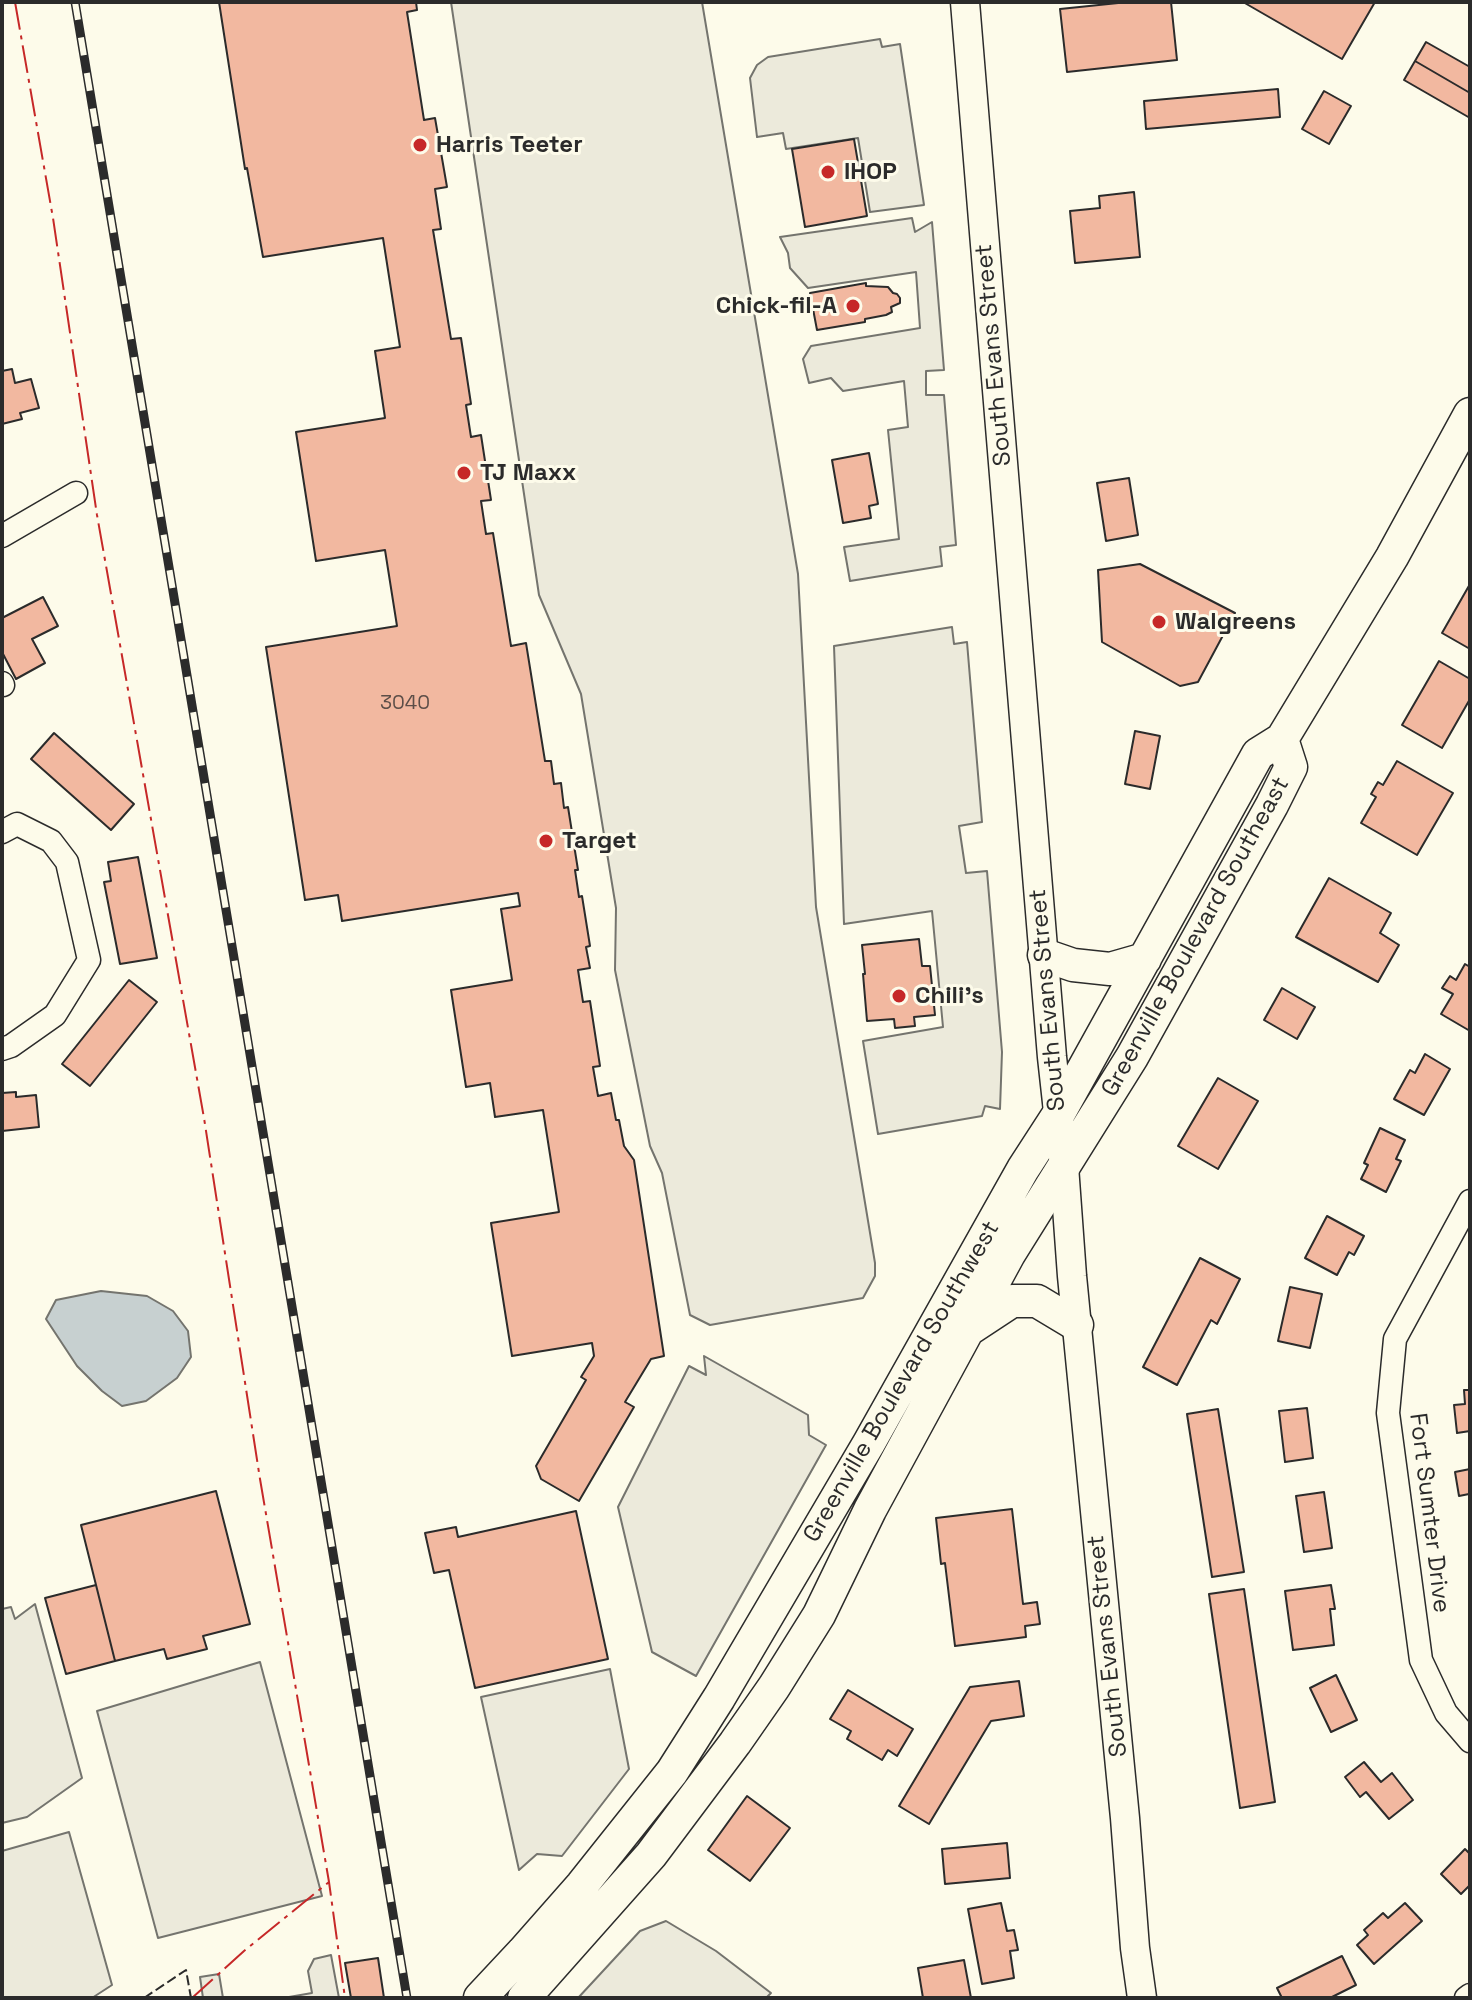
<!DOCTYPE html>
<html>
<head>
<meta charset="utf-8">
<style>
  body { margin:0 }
  #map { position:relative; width:1472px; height:2000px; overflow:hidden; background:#fdfbea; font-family:"Space Grotesk",sans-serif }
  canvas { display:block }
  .frame { position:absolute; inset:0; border:4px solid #2b2b2b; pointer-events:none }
</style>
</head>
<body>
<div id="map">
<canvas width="1472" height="2000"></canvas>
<div class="frame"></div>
</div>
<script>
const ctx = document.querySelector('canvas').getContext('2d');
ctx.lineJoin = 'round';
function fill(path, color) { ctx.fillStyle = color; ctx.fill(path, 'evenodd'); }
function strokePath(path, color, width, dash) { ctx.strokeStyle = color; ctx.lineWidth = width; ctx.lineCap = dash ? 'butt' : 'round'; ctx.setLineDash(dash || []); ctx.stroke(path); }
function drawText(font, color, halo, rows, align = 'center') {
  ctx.font = font + ' "Space Grotesk",sans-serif'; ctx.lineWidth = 6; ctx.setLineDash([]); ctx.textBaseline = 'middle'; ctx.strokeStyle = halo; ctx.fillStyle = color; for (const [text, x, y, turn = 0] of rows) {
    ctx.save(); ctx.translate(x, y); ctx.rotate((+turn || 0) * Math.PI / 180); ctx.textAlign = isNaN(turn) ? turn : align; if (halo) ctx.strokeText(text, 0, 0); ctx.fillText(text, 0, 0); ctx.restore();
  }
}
const parking = new Path2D(`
  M451,2H702L798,574L816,907L875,1263V1276L863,1298L710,1325L690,1315L662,1173L650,1146L615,970L616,908L581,694L539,595Z
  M880,39L882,47L900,44L924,205L870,212L858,138L786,149L783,133L757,137L750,78L757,65L768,57Z
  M912,218L915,232L932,222L944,370L926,371V395H944L956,545L940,547L942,566L850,581L844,547L899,539L888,430L908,427L904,381L843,391L831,378L809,383L803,359L811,346L920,328L916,272L808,288L790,268L788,253L780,237Z
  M952,627L954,644L967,642L982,822L959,826L966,873L987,871L1002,1052L1000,1109L985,1106L982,1116L878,1134L863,1041L943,1027L932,911L844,924L834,646Z
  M704,1356L808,1415L809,1435L826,1445L696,1676L652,1652L618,1507L689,1366L706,1375Z
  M35,1604L82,1778L27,1817L2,1823V1609L11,1607L15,1619Z
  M260,1662L322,1896L158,1938L97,1711Z
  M610,1669L629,1769L562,1856L537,1854L519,1870L481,1697Z
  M69,1832L112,1985L92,1998H2V1851Z
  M666,1921L716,1951L771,1993L766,1998H578L640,1931Z
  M331,1955L339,1998H289V1997L312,1993L308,1971L314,1959Z
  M219,1974L223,1998H203L200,1977Z`);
const water = new Path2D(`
  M101,1291L147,1296L173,1311L188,1331L191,1357L177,1378L146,1401L122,1406L102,1391L77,1366L46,1319L56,1300Z`);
const building = new Path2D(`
  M219,2H416L417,10L407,12L424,120L435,118L447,187L435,189L441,229L433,230L451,339L461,338L471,404L466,405L471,437L481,435L491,500L481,501L486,534L493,533L511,646L526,643L545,761H551L554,784L561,783L564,808L568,807L578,870H575L579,897L582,896L590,946L586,947L590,968L578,970L583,1002L590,1001L600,1066L593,1067L598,1096L611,1093L616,1120H619L624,1146L634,1160L664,1356L651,1359L625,1402L634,1407L579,1501L541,1479L536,1466L586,1380L581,1377L594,1356L592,1343L512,1356L491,1223L559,1212L543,1110L495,1117L490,1083L466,1087L451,990L512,980L501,909L520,906L518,893L342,921L338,895L305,900L266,647L397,626L385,550L316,561L296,432L385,418L375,351L400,347L383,238L263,257L247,168L245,169Z
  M1128,2H1171L1177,60L1067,72L1060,9Z
  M1243,2H1375L1342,59Z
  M1426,42L1470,67V93L1415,61Z
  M1415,61L1470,93V118L1404,80Z
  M1278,89L1280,117L1146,129L1144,101Z
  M1324,91L1351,106L1329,144L1302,129Z
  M854,139L867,216L805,227L792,149Z
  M1134,192L1140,257L1075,263L1070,211L1100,208L1099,196Z
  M866,283V286L888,287L893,293L897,294L900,298V303L891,307L892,312L886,315L865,319V322L817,330L810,293Z
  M12,369L15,383L31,379L39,408L20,413L22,419L2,424V371Z
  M869,453L878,504L869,506L871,518L843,523L832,460Z
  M1129,478L1138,535L1106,541L1097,483Z
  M1140,564L1235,613L1198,682L1180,686L1102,642L1098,570Z
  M1470,584V649L1442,633Z
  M43,597L58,626L32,639L45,663L16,679L2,652V618Z
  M1439,661L1470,679V699L1442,748L1402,725Z
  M1135,731L1160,736L1150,789L1125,784Z
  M54,733L134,804L111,830L31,759Z
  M1397,761L1453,793L1417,855L1361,823L1376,797L1371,794L1378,782L1383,785Z
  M138,857L157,958L120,964L104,882L111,881L108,862Z
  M1329,878L1391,913L1380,933L1399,945L1378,982L1296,937Z
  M919,939L922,966H930L935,1015L914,1017L915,1026L895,1028L894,1019L867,1021L863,974H865L862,945Z
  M1465,964L1470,967V1031L1441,1014L1453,994L1442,988L1450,976L1456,980Z
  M129,980L157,1002L90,1086L62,1064Z
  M1282,988L1315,1007L1297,1039L1264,1020Z
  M1425,1054L1450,1069L1424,1115L1394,1099L1410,1070L1415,1073Z
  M1218,1078L1258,1101L1218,1169L1178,1146Z
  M16,1092V1097L36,1095L39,1127L2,1131V1093Z
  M1380,1128L1405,1140L1396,1159L1401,1161L1386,1192L1361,1179L1368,1165L1364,1163Z
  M1327,1216L1364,1236L1354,1255L1349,1252L1337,1275L1305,1258Z
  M1200,1258L1240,1279L1217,1324L1211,1320L1177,1385L1143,1367Z
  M1290,1287L1322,1294L1310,1348L1278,1341Z
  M1464,1390H1470V1431L1457,1433L1454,1405L1465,1404Z
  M1307,1408L1313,1458L1285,1462L1279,1411Z
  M1218,1409L1244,1572L1212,1577L1187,1414Z
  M1470,1469V1500L1469,1494L1459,1496L1455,1472Z
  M216,1491L250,1624L203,1636L207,1649L167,1659L164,1649L115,1661L81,1525Z
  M1324,1492L1332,1548L1304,1552L1296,1496Z
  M1012,1509L1023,1604L1037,1602L1040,1624L1025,1626L1026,1637L955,1646L945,1563L941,1564L936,1518Z
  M576,1511L608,1659L475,1688L449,1570L434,1573L425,1533L456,1527L458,1537Z
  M96,1585L115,1661L66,1674L45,1598Z
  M1331,1585L1335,1609H1330L1334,1645L1293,1650L1285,1591Z
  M1244,1589L1275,1802L1240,1808L1209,1594Z
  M1336,1675L1357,1720L1331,1732L1310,1688Z
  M1019,1681L1024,1716L991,1721L929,1824L899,1806L970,1687Z
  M848,1690L913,1729L897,1756L888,1750L882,1760L847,1739L851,1731L830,1719Z
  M1364,1762L1381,1782L1392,1773L1413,1800L1389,1819L1366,1792L1360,1797L1345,1777Z
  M747,1796L790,1828L750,1881L708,1850Z
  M1007,1843L1010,1878L945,1884L942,1849Z
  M1465,1849L1470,1854V1885L1461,1894L1441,1874Z
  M1001,1903L1007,1931L1014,1930L1018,1950L1010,1951L1014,1978L982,1984L968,1909Z
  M1405,1903L1422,1921L1374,1964L1357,1945L1368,1935L1364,1930L1383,1913L1388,1918Z
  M1342,1956L1356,1985L1330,1998H1282L1277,1988Z
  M378,1958L384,1998H351L345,1963Z
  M964,1960L971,1998H923L918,1968Z`);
const minor = new Path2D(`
  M2,536L76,493
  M2,683L3,685
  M2,832L17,824L51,841L67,862L89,960L55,1015L11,1046L2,1049
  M1470,1201L1395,1339L1388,1413L1421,1660L1446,1713L1470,1741
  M1466,1998L1470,1995`);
const major = new Path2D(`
  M965,2L1052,1057L1064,1166L1072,1276L1125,1818L1135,1948L1142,1998`);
const highway = new Path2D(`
  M1044,955L1073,965L1110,969L1145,959
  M971,1328L1012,1301H1037L1077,1325
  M480,1998L523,1952L582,1885L672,1772L719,1698L869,1443L1023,1169L1058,1115L1258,754L1282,739L1392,557L1470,414
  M524,1998L651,1855L735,1743L774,1687L819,1615L870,1510L1009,1254L1132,1057L1272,805L1291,767L1282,739`);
const rail = new Path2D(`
  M75,2L407,1998`);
const fence = new Path2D(`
  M144,1998L186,1970L191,1998`);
const power = new Path2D(`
  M15,2L53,218L97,515L204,1118L260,1479L329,1882L345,1998
  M192,1998L244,1951L329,1882`);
const markers = [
  [420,145,8,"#c62828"],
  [828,172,8,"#c62828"],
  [853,306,8,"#c62828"],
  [464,473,8,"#c62828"],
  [1159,622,8,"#c62828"],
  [546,841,8,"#c62828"],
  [899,996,8,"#c62828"]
];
const numberNames = [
  ["3040",405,704]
];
const poiNames = [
  ["Harris Teeter",436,145],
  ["IHOP",844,172],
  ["Chick-fil-A",837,306,"right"],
  ["TJ Maxx",480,473],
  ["Walgreens",1175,622],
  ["Target",562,841],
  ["Chili's",915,996]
];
const streetNames = [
  ["South Evans Street",994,355,-95],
  ["Greenville Boulevard Southeast",1196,937,-61],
  ["South Evans Street",1048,1000,-95],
  ["Greenville Boulevard Southwest",902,1382,-60],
  ["Fort Sumter Drive",1429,1513,83],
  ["South Evans Street",1108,1646,-96]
];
fill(parking, '#eceadb');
strokePath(parking, '#74746e', 2);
fill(water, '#c7d0d0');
strokePath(water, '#74746e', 2);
fill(building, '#f2b8a0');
strokePath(building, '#2b2b2b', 2);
strokePath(minor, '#2b2b2b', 25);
strokePath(major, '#2b2b2b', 31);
strokePath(highway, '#2b2b2b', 35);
strokePath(minor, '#fdfbea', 22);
strokePath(major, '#fdfbea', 28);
strokePath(highway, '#fdfbea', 32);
strokePath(rail, '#2b2b2b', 9);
strokePath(rail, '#fdfbea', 6, [18]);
strokePath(fence, '#2b2b2b', 2, [10, 4]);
strokePath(power, '#c62828', 2, [28, 6, 4, 6]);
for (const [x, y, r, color] of markers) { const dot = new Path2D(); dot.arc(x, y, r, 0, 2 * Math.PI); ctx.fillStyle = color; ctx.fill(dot); strokePath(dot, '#fdfbea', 3); }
drawText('20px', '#5d4e48', null, numberNames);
drawText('bold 24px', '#2b2b2b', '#fdfbea', poiNames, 'left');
drawText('24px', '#2b2b2b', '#fdfbea', streetNames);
</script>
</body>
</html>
